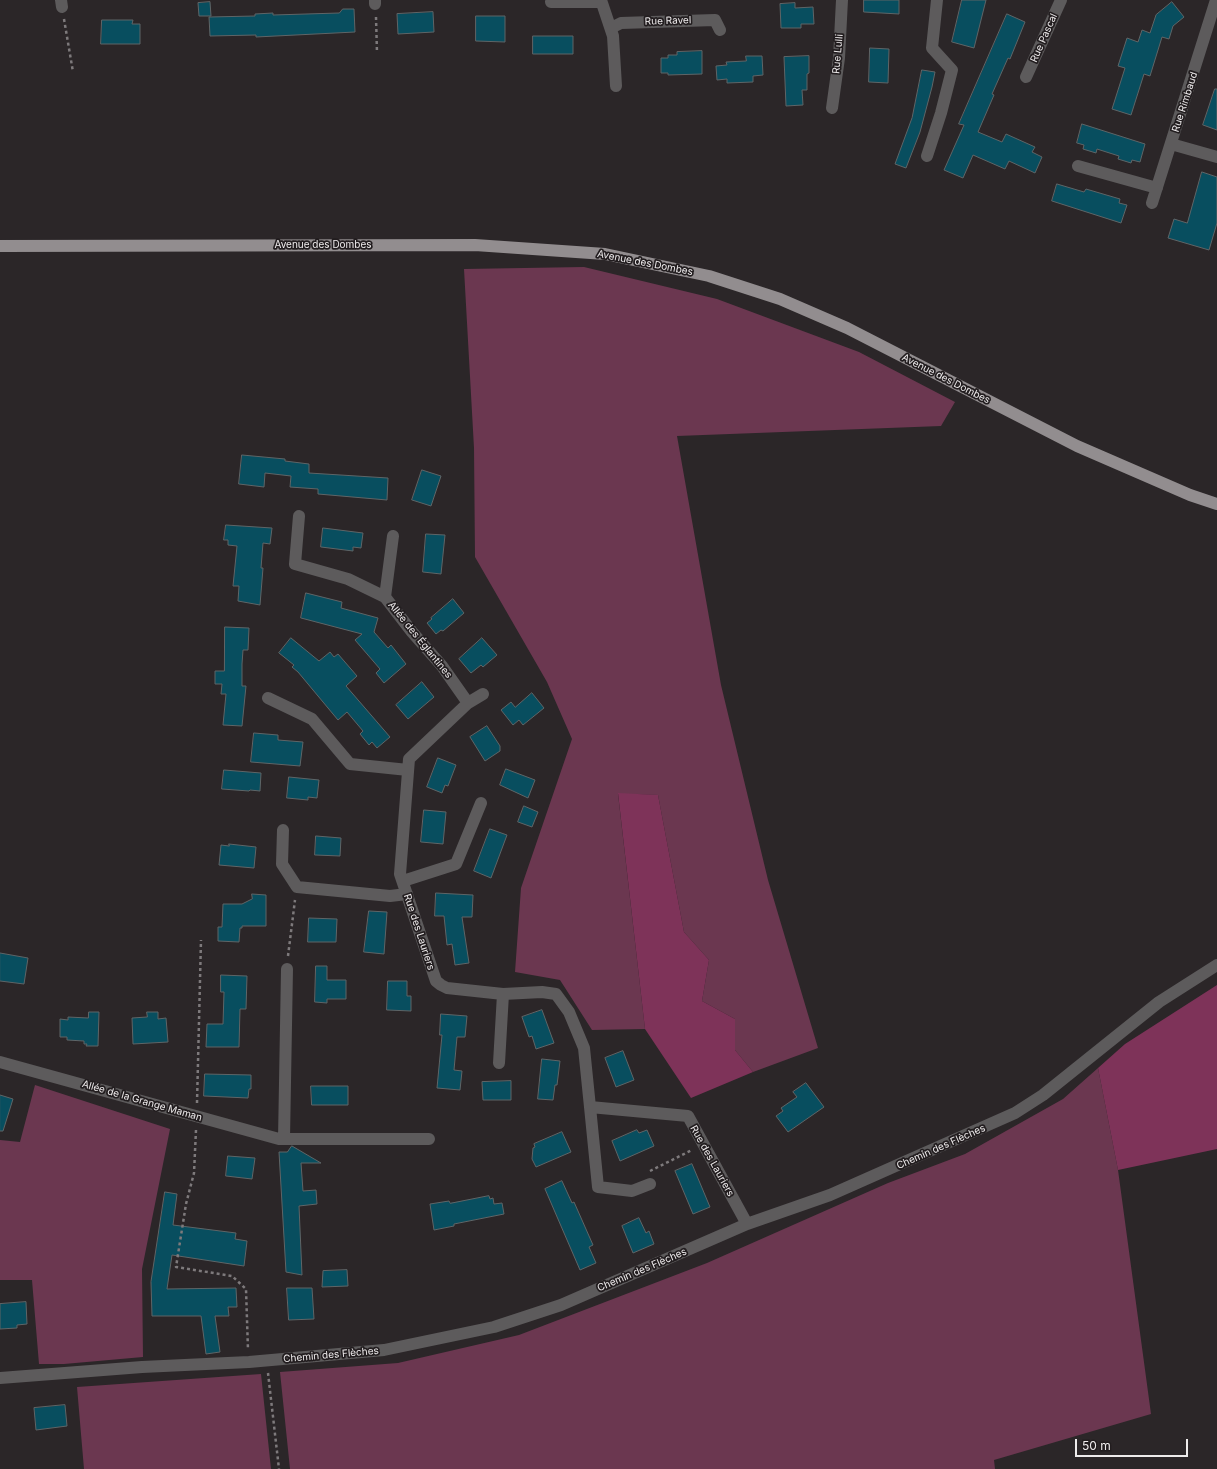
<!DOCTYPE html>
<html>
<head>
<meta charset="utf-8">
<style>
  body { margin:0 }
  #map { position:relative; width:1217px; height:1469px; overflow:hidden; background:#2b2628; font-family:Inter,sans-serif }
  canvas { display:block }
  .scale { position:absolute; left:1075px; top:1439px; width:113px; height:18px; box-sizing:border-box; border:2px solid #eeebec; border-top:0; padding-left:5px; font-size:12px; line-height:14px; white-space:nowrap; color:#eeebec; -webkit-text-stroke:3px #221d1f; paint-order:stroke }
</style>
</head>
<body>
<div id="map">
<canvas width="1217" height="1469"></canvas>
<div class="scale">50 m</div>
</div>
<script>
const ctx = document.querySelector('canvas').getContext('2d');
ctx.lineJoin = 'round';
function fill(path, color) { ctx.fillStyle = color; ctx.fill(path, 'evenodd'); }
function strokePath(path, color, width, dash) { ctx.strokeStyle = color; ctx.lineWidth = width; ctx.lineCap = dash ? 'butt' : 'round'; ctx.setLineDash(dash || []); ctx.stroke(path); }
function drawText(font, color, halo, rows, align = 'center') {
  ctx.font = font + ' Inter,sans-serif'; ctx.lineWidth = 3.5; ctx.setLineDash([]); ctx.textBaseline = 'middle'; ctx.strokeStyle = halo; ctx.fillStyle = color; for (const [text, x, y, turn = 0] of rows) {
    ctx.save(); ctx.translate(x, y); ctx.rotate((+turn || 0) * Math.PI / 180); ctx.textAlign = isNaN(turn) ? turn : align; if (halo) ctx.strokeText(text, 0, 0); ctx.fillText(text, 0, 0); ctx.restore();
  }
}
const green = new Path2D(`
  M584,267L717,299L859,352L955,402L941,426L677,436L721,685L768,880L818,1048L753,1072L735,1050V1019L702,1001L709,960L684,932L658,795L618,794L645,1029L592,1030L560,980L515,972L521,888L572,739L547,682L475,557L474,448L464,269Z
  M1098,1068L1118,1170L1151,1414L994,1460L995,1469H290L280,1372L398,1363L519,1335L707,1263L888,1183L965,1154L1063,1099Z
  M35,1085L170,1129L142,1269L143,1357L64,1364H39L32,1280H0V1140L20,1142Z
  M261,1374L271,1469H84L77,1387Z`);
const forest = new Path2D(`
  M618,793L658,795L684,932L709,960L702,1001L735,1019V1050L753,1072L691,1098L645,1029Z
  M1217,985V1149L1118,1170L1098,1068L1125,1044Z`);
const building = new Path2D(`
  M864,0H899V14L864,12Z
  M962,0H986L974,48L952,42Z
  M210,2L211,16H199L198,3Z
  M1172,2L1184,17L1173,26L1169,39L1162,37L1150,76L1144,74L1131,115L1112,109L1125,68L1118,66L1127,38L1138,42L1142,30L1150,33L1156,15Z
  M795,3V8L813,7L814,24H801V28H781L780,4Z
  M343,9H354L355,32L256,37V35L210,36L209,17L255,16V14L273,13V15L339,13Z
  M433,12L434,32L398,34L397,14Z
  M1007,14L1025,22L1010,59L1008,58L992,94L994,95L978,132L1002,142L1006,134L1035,147L1032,152L1042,157L1035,173L1009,161L1005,169L973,155L963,178L944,170L964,125L959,124Z
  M476,16H505V42L476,41Z
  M102,20H133L132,24H140V44H101Z
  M533,36H573V54H533Z
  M870,48L889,49L888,83L869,82Z
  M702,51V74L668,75V73H661V58H668V55H677V52Z
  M746,56H762L763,75L753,76V82L727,83V79L717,80L716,66L727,65L726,62L746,61Z
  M809,56V73L807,74V90H802L803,105L786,106L784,57Z
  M922,70L935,72L932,87L920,132L906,168L895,164L912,118Z
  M1215,89H1217V130L1203,125Z
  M1082,124L1145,144L1140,162L1132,160L1131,163L1118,159L1119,156L1097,149L1096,153L1083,149L1084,145L1077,143Z
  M1202,172L1217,177V223L1209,250L1168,238L1174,219L1187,223Z
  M1057,184L1084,192L1086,189L1120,199L1119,203L1127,205L1121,223L1052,201Z
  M242,455L285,459V461L309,464V473L388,478L387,500L318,494V489L290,487L291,476L265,473L264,487L239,484Z
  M422,470L441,476L431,506L412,500Z
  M226,525L272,528L270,544L263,543L261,568H263L260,605L238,601L239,586H233L237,546L228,545V540H224Z
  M323,528L363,533L361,548L353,547V551L321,547Z
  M426,534L445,535L441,574L423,572Z
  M306,593L342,602L341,608L378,618L374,632L388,648L391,645L406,664L384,683L376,673L380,669L355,640L362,634L301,618Z
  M453,599L464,613L443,631L441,630L436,634L427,623L432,619L431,618Z
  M225,627L249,628L248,650H243L242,664V686H246L242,726L223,725L226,694H221L222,684H215V671H224Z
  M291,638L319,661L330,652L334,657L338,654L357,676L346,686L390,737L377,748L372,742L369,745L360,734L363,731L347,712L338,720L298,672L292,667L294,665L279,653Z
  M482,638L497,655L483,667L481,665L471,673L459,659Z
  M422,682L434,697L408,719L396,705Z
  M532,693L544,708L523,725L519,720L513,725L501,710L511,702L515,707Z
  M487,726L500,746V751L485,761L470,737Z
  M254,733L278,735V740L303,742L300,766L251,762Z
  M438,758L456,765L448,786L445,785L442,793L427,787Z
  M506,769L535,780L528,798L500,785Z
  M224,770L261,773L260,791L250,790L249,791L222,789Z
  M289,777L319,780L317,798L308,797V800L287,798Z
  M524,806L538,812L532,827L518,822Z
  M424,810L446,812L443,844L421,842Z
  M490,829L507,835L491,878L474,871Z
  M316,836L341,838L340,856L315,855Z
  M229,844L256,847L254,868L219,865L221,845L229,846Z
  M436,893L473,895L472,917H462L469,963L455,965L452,944L447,945L444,916H435Z
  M252,894L266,895V926H242V928H240L239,942L218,941V927H222L223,904H242L252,899Z
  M369,911L387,912L384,954L364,952Z
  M309,918L337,919L336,942H308Z
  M0,953L28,958L24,984L0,981Z
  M316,966H327V980H346V999H327V1003L315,1002Z
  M221,975L247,976L246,1009H240L239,1047H206L207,1024H223L224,992H221Z
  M388,981H407V996H411V1011L387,1010Z
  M542,1010L554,1043L536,1049L532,1036L529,1037L522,1017Z
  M89,1012H99L98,1046H86L87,1044H84V1041L67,1040V1037H60V1019L68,1020V1017L88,1018Z
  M147,1012H158V1019L166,1018L168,1042L133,1044L132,1018L147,1017Z
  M441,1014L467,1016L465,1037H457L454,1070L462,1071L460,1090L437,1088L442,1035H440Z
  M623,1051L634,1080L616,1087L605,1058Z
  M542,1059L560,1061L557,1085H555L553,1100L538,1099Z
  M205,1074L251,1075V1089H249L248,1098L204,1096Z
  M511,1081V1100H483L482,1082Z
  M806,1083L824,1107L788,1132L776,1116L783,1111L781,1108L797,1097L793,1092Z
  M311,1086H348V1105H312Z
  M0,1095L13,1099L3,1131H0Z
  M637,1130L639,1133L647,1130L654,1146L620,1161L612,1141Z
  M562,1132L571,1152L536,1167L532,1159L533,1148L535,1147L534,1144Z
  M292,1146L321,1163H301L303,1191L316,1190L317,1204L299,1206L302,1275L286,1272L279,1152H287Z
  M228,1156L255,1158L252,1179L226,1176Z
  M692,1164L710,1207L693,1214L675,1171Z
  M562,1181L572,1203L574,1202L593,1245L589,1247L596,1263L580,1270L545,1189Z
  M165,1192L177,1194L173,1225L236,1233L235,1239L247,1241L244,1266L172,1255L167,1289L236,1288L237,1307H228L229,1316H215L220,1352L206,1354L201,1316H152L151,1282Z
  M489,1196L490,1199L493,1198L494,1204L502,1203L504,1214L454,1224V1226L434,1230L430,1204L449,1201L450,1203Z
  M639,1218L646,1233L649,1231L654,1244L633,1253L622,1226Z
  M347,1270L348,1286L322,1287L323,1271Z
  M287,1288H312L314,1319L289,1320Z
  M26,1302L27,1324L17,1325V1328L0,1329V1304Z
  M65,1405L67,1426L36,1430L34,1408Z`);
const path = new Path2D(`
  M376,17L377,53
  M64,19L73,72
  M288,956L295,900
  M197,1103L201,940
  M196,1130L194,1173L186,1204L176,1267L232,1276L246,1289L248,1350
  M650,1171L692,1150
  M268,1373L279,1469`);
const street = new Path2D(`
  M61,0L62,7
  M375,0V4
  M601,0L613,36L616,86
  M551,2H601
  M611,28L621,23L715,20L720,30
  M1026,77L1061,0
  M832,108L839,58L842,0
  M1171,144L1217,157
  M927,156L941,113L952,70L932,48L937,0
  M1078,166L1157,188
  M1152,203L1216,0
  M299,516L295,564L348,579L385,597L412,632L442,666L468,703
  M385,597L393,536
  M483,694L468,703L409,759L400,874L436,981L441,985L447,988L503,994L542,992L556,994L569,1012L584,1048L590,1107L688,1116L747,1224
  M268,698L312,719L350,764L408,770
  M283,830L282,864L297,887L390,896L407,894
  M403,881L456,864L481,803
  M0,1062L279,1139H429
  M499,1063L503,994
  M590,1107L598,1187L632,1191L650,1184
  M284,1139L287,969
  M0,1378L142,1367L249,1362L384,1350L494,1327L561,1305L747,1224L830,1195L1015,1113L1043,1095L1159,1002L1217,965`);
const primary = new Path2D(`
  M0,246L475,245L605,254L709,276L780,299L847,328L1077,446L1190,495L1217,504`);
const streetNames = [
  ["Rue Ravel",668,21,-2],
  ["Rue Pascal",1044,38,-66],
  ["Rue Lulli",838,54,-85],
  ["Rue Rimbaud",1185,102,-72],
  ["Avenue des Dombes",323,245],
  ["Avenue des Dombes",645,263,11],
  ["Avenue des Dombes",946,379,27],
  ["Allée des Églantines",420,640,51],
  ["Rue des Lauriers",419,932,72],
  ["Allée de la Grange Maman",142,1101,16],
  ["Chemin des Flèches",941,1147,-24],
  ["Rue des Lauriers",712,1161,61],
  ["Chemin des Flèches",642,1270,-23],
  ["Chemin des Flèches",331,1355,-5]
];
fill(green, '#6b3750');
fill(forest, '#7e3359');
fill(building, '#084e5f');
strokePath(building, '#5f6567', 1);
strokePath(path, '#7e7a7c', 2.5, [3, 3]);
strokePath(street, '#5d5b5c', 12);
strokePath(primary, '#928d8f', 12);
drawText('10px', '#eeebec', '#221d1f', streetNames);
</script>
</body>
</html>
